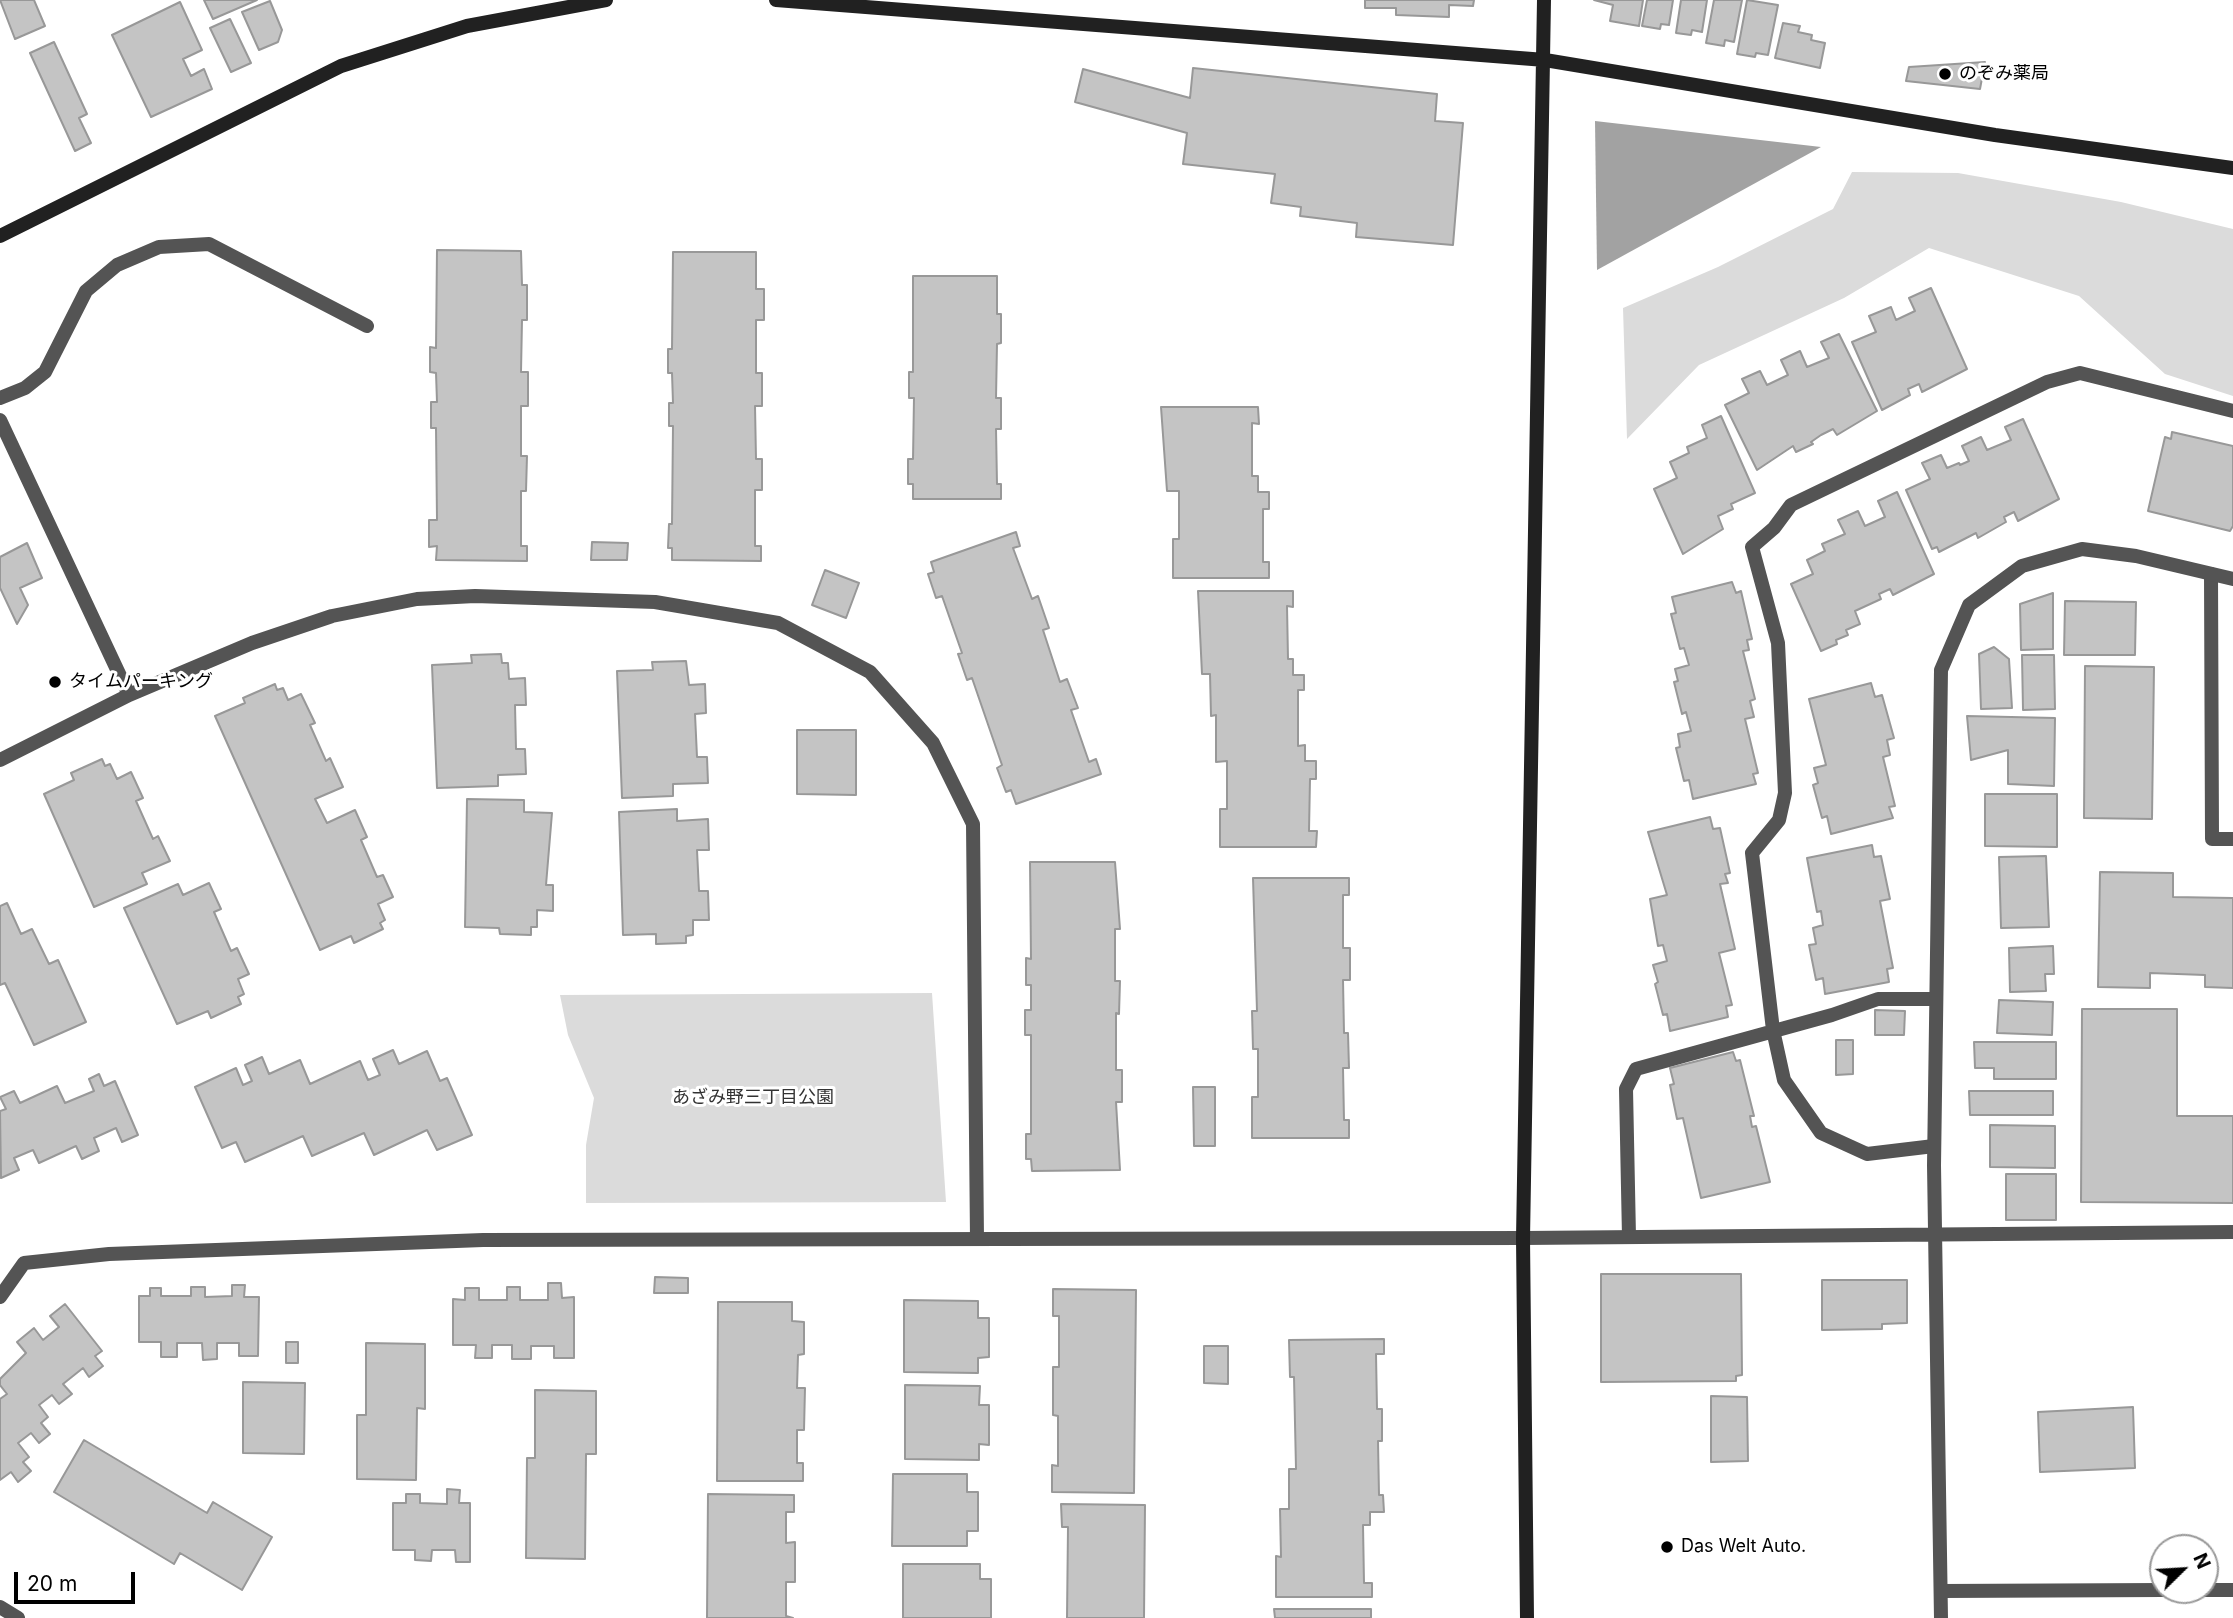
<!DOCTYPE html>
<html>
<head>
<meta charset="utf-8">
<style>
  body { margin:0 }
  #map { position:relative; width:2233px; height:1618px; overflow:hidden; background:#fff; font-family:Inter,sans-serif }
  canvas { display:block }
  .north { position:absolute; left:2149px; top:1534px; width:70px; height:70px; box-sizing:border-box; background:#fff; border:2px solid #999; border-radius:50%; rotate:66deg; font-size:19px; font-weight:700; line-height:28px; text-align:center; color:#000 }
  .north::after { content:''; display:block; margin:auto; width:24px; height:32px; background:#000; clip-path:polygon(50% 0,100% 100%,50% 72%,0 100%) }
  .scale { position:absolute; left:14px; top:1572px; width:121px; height:32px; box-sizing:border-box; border:4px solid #000; border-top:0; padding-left:9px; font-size:21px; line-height:24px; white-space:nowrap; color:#000; -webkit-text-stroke:5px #fff; paint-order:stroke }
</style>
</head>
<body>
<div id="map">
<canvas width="2233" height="1618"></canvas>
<div class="north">N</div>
<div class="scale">20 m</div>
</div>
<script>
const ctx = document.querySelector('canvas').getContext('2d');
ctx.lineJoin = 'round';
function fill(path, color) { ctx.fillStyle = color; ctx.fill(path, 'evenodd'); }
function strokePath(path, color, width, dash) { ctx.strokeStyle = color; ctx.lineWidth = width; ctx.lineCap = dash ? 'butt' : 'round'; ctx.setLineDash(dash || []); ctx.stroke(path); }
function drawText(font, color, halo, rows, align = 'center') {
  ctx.font = font + ' Inter,"Noto Sans JP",sans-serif'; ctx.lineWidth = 6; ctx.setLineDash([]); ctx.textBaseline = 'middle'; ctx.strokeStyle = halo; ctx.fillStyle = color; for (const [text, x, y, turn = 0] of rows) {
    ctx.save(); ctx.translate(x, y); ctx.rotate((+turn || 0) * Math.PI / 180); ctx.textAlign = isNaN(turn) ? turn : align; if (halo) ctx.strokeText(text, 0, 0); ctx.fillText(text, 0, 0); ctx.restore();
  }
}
const green = new Path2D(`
  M1852,172L1958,173L2121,202L2233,229V396L2165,374L2079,296L1929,248L1844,298L1699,365L1627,439L1623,308L1718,267L1833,209Z
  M932,993L946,1202L586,1203V1145L594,1098L568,1035L560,995Z`);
const water = new Path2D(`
  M1595,121L1821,147L1597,270Z`);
const building = new Path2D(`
  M0,0H34L45,26L15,39Z
  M204,0H257L213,19Z
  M1365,0H1474L1473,6L1449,5V17L1396,15V8H1365Z
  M1594,0H1643L1639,26L1610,21L1613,5Z
  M1647,0H1673L1669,25L1661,24L1660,29L1642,26Z
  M1681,0H1707L1702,32L1692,30L1691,35L1676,33Z
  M1714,0H1742L1734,42L1725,40L1724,46L1706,43Z
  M1747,0L1778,5L1768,55L1756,53L1755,57L1737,54Z
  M270,1L282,30L278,42L259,50L242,12Z
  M180,2L202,50L183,59L191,76L204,69L212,89L151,117L112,35Z
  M230,19L251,63L231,72L210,28Z
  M1783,23L1800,26L1798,32L1812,35L1811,40L1825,43L1820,68L1775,58Z
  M54,42L87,114L79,118L91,143L75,151L30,53Z
  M1985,62L1980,89L1906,81L1909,67Z
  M1193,68L1437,94L1435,121L1463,123L1453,245L1356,237L1357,223L1300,216L1301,207L1271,203L1275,174L1183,164L1187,133L1075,102L1083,69L1190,98Z
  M437,250L521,251L522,285H527V320H522L521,372H528V406H521V456H527L526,491H521V546H527V561L436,560L437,546L429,547V520H437L436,428H431V402H437L436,373L430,372V347L436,348Z
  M673,252H756V289H764V320H756V373H762V406H755L756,459H762V490H755V546H761V561L672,560V548H668L669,524H672L673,426H669V403H673L672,373H668V349H672Z
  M913,276H997V314H1001V343L997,344L996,398H1001V429H996L997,484H1001V499H913V484H908V459H913L914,398H909V372H913Z
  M1931,288L1967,369L1922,392L1919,384L1908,389L1910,395L1882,410L1852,342L1876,332L1869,316L1891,307L1896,320L1915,311L1909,298Z
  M1839,334L1877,411L1837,435L1833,429L1821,435L1811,442L1813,444L1796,452L1793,446L1757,470L1725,405L1749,393L1742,379L1760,371L1767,385L1788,375L1781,360L1800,351L1807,367L1829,358L1821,342Z
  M1161,407H1258L1259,424L1252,423V476H1258V492H1269V509H1263V562H1269V578H1173V539H1179V491H1167Z
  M1721,416L1755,493L1731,504L1733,509L1718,516L1723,529L1683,554L1654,489L1677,478L1670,462L1689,453L1687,447L1707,438L1702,425Z
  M2023,419L2059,499L2018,521L2014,512L2004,517L2006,522L1978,538L1976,533L1939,552L1937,547L1932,549L1906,490L1930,479L1922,463L1941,455L1947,468L1959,463L1960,465L1969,461L1962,446L1981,437L1987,450L2011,440L2005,427Z
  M2172,432L2233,446V526L2230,531L2148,511L2165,437L2171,439Z
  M1897,492L1934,574L1893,595L1890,589L1879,594L1881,599L1855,611L1860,624L1846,630L1848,635L1836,640L1837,644L1821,651L1791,584L1813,574L1807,560L1825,551L1822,544L1845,534L1838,520L1858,511L1865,526L1885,517L1878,501Z
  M1016,532L1020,546L1013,548L1032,599L1038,596L1049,628L1043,630L1060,682L1067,679L1078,708L1071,710L1089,762L1096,759L1101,774L1016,804L1011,790L1006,792L997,768L1002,765L972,678L967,680L958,654L962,653L942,596L936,598L928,574L934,572L931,562Z
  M592,542L628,543L627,560H591Z
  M27,543L42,578L20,588L28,605L17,624L0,588V557Z
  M825,570L859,583L846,618L812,605Z
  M1732,582L1736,593L1741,591L1752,639L1747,640L1749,650L1743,651L1755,699L1750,701L1754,717L1745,719L1758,773L1753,774L1756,784L1693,799L1689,780L1684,781L1676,748L1680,747L1678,734L1691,731L1686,712L1682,714L1674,682L1678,681L1675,669L1689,665L1684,648L1680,649L1671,614L1676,613L1672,597Z
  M1198,591H1293V607L1287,606L1288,659H1293V675H1304V690H1298V746L1305,745V761H1316V779H1310L1309,831H1317L1316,847H1220V809H1227V761L1216,762V715L1211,716L1210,674H1202Z
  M2053,593V649L2021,650L2020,604Z
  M2065,601L2136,602L2135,655H2064Z
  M1994,647L2009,659L2012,708L1981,709L1979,654Z
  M501,654L502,663H508L509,679L525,678L526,705H515L516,749H525L526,774L498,775V786L437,788L432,665L472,663L471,655Z
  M2022,655H2054L2055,709L2023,710Z
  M686,661L689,685L705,684L706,713L695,714L697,757H707L708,783L673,784V796L622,798L617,671L653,670L652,662Z
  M2085,666L2154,667L2152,819L2084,818Z
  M1871,683L1875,697L1882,695L1894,738L1887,740L1890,755L1883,757L1895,806L1889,807L1893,818L1831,834L1827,816L1822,818L1813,785L1818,783L1814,768L1826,765L1809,699Z
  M275,684L277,690L283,688L288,700L301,694L315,723L310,725L326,761L330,758L343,787L315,799L327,823L355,810L367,837L361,840L377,877L383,875L393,897L378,904L385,920L380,923L383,929L354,943L351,936L320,950L215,716L245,703L243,698Z
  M1967,716L2055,718L2054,786L2008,784V750L1971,760Z
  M797,730H856V795L797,794Z
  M102,759L105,766L110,764L117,779L131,772L143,798L136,801L153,839L158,836L170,861L142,873L147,884L94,907L44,794L74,780L71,773Z
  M1985,794H2057V847L1985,846Z
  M467,799L524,800V812L552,813L546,885H553V911L537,910V927H531V935L500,934L499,928L465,927Z
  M677,809V821L708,819L709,850H697L699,891H708L709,920H693V935L686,936V943L656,944V934L623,935L619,812Z
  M1710,817L1713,829L1720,828L1730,873L1725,874L1728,883L1720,884L1735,949L1719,953L1732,1005L1726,1006L1728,1017L1670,1031L1667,1014L1663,1015L1655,984L1658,982L1653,965L1667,961L1663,945L1658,946L1650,899L1667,895L1648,832Z
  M1872,845L1874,857L1881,856L1890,899L1880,901L1893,968L1887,969L1889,982L1825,994L1823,978L1816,980L1809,945L1816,944L1813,928L1823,925L1821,911L1817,912L1807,858Z
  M2046,856L2049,927L2001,928L1999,857Z
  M1030,862H1115L1120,929H1115V981H1120L1119,1014L1116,1013V1070H1122V1102H1116L1120,1170L1032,1171L1031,1159H1026V1134H1031V1035H1025V1010H1031V985H1026V958L1031,959Z
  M2100,872L2173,873V897L2233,898V988L2205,987V975L2150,973V988L2098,987Z
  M1253,878H1349V895H1343V948H1350V980H1343L1344,1033H1348L1349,1068H1343L1344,1120H1349V1138H1252V1097H1258V1049H1253L1252,1011H1257Z
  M209,883L221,909L214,912L231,951L237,948L249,974L238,979L244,994L238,997L241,1004L211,1018L208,1011L177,1024L124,908L178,884L183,895Z
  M7,903L21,934L32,929L49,964L58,960L86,1022L34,1045L5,983L0,985V906Z
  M2053,946L2054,974H2045L2046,991L2010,992L2009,948Z
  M1999,1000L2053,1002L2052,1035L1997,1033Z
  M2082,1009H2177V1116H2233V1203L2081,1202Z
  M1875,1010L1905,1011L1904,1035H1875Z
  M1836,1040H1853V1074L1836,1075Z
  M1974,1042H2056V1079H1994V1068H1975Z
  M393,1050L399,1064L427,1051L440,1081L447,1078L472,1135L437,1150L427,1130L374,1155L364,1133L312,1156L303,1136L245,1162L236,1142L222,1148L195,1087L236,1068L243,1085L252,1081L245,1065L262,1057L269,1074L300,1060L310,1084L360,1061L368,1080L380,1075L373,1059Z
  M1733,1052L1736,1061L1740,1060L1754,1116H1750L1752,1127L1756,1126L1770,1182L1701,1198L1683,1118L1677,1119L1670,1085L1674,1084L1670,1068Z
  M99,1074L104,1086L115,1081L138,1135L122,1142L116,1128L94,1138L99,1151L82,1159L76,1146L39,1163L33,1150L14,1158L19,1170L1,1178L0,1111L6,1109L0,1097L14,1091L20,1103L57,1086L65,1103L94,1091L89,1079Z
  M1193,1087H1215V1146H1194Z
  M1969,1091H2053V1115H1970Z
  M1990,1125L2055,1126V1168L1990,1167Z
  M2006,1174H2056V1220H2006Z
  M1601,1274H1741L1742,1375L1736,1376V1381L1601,1382Z
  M655,1277L688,1278V1293H654Z
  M1822,1280H1907V1323L1882,1324V1329L1822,1330Z
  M548,1283H561L562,1298L574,1297V1358H554V1346H531V1359H512V1345H492V1358H475L476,1345H453V1299L465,1300V1288H479V1300H507V1287H520V1300H548Z
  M232,1285H245L244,1297H259L258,1356H239V1343H217V1359L203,1360L202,1343H177V1357H161V1342H139V1296H150V1288H161V1296H191V1287H205V1297L232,1296Z
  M1053,1289L1136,1290L1134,1493L1052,1492V1465L1058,1466V1416L1053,1415V1367H1059V1316H1053Z
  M904,1300L978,1301V1318H989V1357L978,1358V1373L904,1372Z
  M718,1302H792V1321L804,1322V1354L798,1355L797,1388H805L804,1430H797V1463H803V1481H717Z
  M65,1304L102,1351L95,1356L103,1366L89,1377L83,1368L63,1384L72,1394L59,1404L52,1395L39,1405L48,1417L41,1423L50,1434L39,1443L31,1433L18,1443L29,1457L23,1462L31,1471L18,1482L11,1472L0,1480V1399L7,1394L0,1385V1379L26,1353L17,1342L34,1328L43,1340L59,1327L50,1316Z
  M1384,1339V1354H1376L1377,1409H1382V1441H1378L1379,1495H1383L1384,1512H1370V1525H1363L1364,1583H1372V1597H1276V1556L1281,1557L1280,1509H1289V1469H1296L1294,1377H1290L1289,1340Z
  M286,1342H298V1363H286Z
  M366,1343L425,1344V1409L417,1408L416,1480L357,1479V1415H366Z
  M1204,1346H1228V1384L1204,1383Z
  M243,1382L305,1383L304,1454L243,1453Z
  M905,1385L980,1386L979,1405H989V1445L979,1444V1460L905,1459Z
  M535,1390L596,1391V1454H586L585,1559L526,1558L527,1458H535Z
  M1711,1396L1747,1397L1748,1461L1711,1462Z
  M2133,1407L2135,1468L2040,1472L2038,1412Z
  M84,1440L207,1513L213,1502L272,1537L242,1590L180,1553L174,1564L54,1492Z
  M893,1474H967V1492H978V1531H967V1546H892Z
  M447,1489L460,1490L459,1503H470V1562H456L455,1550H432L431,1561L415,1560V1550H393V1503H406V1494H420V1503L447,1504Z
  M708,1494L794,1495V1512H786V1543L795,1542V1582H786V1616L793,1618H707Z
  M1061,1504L1145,1505L1144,1618H1067L1068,1527H1062Z
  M903,1564H980V1579H991V1618H903Z
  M1274,1609H1371V1618H1275Z`);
const lane = new Path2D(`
  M0,398L25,388L45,372L86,291L117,265L159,247L209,244L367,326
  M2211,574L2212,839H2233
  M1934,1146L1867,1154L1821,1133L1784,1080L1773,1030L1752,853L1779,820L1785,793L1778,643L1752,547L1774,528L1791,505L2047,382L2080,373L2233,411
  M1629,1237L1626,1089L1636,1069L1832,1015L1878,999H1936`);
const street = new Path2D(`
  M0,420L129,695
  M0,760L129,695L252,643L332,616L417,599L475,596L655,602L778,623L870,672L933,743L973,824L977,1239
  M0,1297L24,1263L109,1254L483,1240L1523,1238L2233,1232
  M2178,1590H2233
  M1941,1591L2163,1590
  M0,1607L18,1618
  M1941,1618L1934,1165L1941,670L1969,605L2022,566L2082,549L2136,556L2233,579`);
const secondary = new Path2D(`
  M776,0L1545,60L1995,135L2233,168
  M0,236L341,66L467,26L606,0
  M1527,1618L1523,1238L1544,0`);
const markers = [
  [1945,74,7,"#000"],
  [55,682,7,"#000"],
  [1667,1547,7,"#000"]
];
const poiNames = [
  ["のぞみ薬局",1959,74],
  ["タイムパーキング",69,682],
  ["Das Welt Auto.",1681,1547]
];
const parkNames = [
  ["あざみ野三丁目公園",753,1098]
];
fill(green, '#dbdbdb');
fill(water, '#a2a2a2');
fill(building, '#c4c4c4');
strokePath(building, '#989898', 2);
strokePath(lane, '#545454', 14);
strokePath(street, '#545454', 14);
strokePath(secondary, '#212121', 14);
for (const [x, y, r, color] of markers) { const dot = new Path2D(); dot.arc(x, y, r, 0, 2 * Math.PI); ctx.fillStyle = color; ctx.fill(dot); strokePath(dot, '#fff', 2.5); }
drawText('18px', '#000', '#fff', poiNames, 'left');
drawText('18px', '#323232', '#fff', parkNames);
</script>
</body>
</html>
